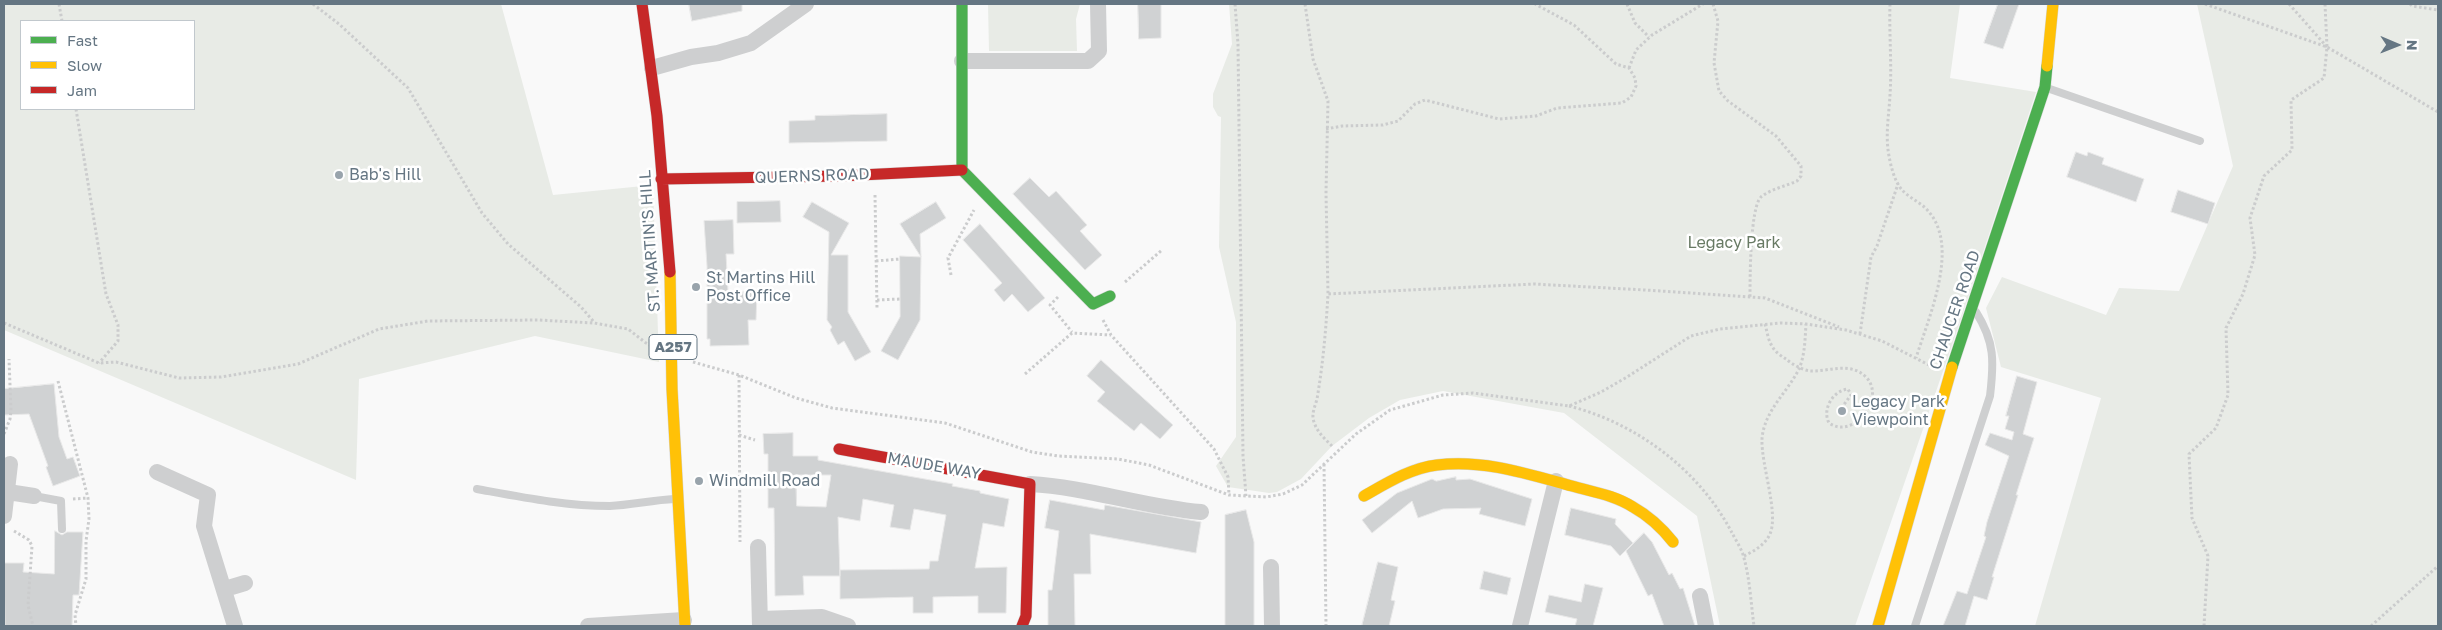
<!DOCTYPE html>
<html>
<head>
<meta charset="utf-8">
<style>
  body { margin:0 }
  #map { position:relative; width:2442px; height:630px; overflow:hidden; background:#f9f9f9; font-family:"Golos Text",sans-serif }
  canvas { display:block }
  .frame { position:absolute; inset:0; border:5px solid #657683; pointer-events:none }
  .legend { position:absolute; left:20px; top:20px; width:175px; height:90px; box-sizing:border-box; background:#fff; border:1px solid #c1c8cd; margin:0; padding:6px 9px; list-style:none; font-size:15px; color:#657683 }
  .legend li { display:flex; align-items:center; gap:10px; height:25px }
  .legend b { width:25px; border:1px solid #c1c8cd }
  .north { position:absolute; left:2372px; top:20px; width:50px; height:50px; -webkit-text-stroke:4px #fff; paint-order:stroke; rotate:91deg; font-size:14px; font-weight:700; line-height:20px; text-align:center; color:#657683 }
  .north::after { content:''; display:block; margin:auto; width:18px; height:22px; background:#657683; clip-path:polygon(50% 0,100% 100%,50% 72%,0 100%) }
</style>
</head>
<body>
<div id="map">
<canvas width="2442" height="630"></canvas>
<div class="frame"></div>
<ul class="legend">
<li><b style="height:6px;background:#4caf50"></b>Fast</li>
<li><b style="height:6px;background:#ffc107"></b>Slow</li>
<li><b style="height:6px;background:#c62828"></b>Jam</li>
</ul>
<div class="north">N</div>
</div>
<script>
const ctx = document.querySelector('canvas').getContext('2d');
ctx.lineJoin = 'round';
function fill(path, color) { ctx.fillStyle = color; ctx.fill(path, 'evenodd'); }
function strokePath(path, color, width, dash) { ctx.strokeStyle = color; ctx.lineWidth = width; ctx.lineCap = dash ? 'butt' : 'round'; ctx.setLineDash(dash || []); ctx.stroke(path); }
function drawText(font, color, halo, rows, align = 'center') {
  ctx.font = font + ' "Golos Text",sans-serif'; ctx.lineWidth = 5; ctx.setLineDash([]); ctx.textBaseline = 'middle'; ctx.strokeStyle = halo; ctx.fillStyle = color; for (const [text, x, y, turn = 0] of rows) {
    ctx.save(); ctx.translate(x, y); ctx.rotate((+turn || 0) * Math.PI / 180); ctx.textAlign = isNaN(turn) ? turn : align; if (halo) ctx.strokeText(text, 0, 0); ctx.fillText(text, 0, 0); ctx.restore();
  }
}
const green = new Path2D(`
  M4,4H501L553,195L653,185L659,362L535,336L359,379L356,480L4,330ZM21,21H194V109H21Z
  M988,4H1080L1076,19L1077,51H989Z
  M1229,4H1960L1950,78L2036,92L1960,322L1855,626H1720L1697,516L1564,413L1443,391L1400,400L1369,418L1332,446L1301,479L1277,492L1269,493L1228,487L1216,466L1236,437V322L1219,247L1221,117L1218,116L1213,107V94L1232,44Z
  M2197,4H2438V626H2035L2101,398L2001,367L1986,308L2002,277L2106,315L2119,288L2179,291L2233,166Z`);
const building = new Path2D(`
  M689,4H742V11L692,21Z
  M1138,4H1161V38L1139,39Z
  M1998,4H2019L2003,49L1984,43Z
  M887,114V141L789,143V121L815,120V116Z
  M2076,152L2087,156L2088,152L2104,158L2102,164L2144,179L2136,202L2067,177Z
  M1030,178L1049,197L1056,191L1087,225L1080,231L1102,255L1085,270L1013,194Z
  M2178,190L2215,203L2208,224L2171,212Z
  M780,201L781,222L737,223V202Z
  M812,202L849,223L831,255H848V312L871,352L855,361L844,341L838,345L830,330L832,327L827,320L829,232L803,217Z
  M936,202L946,218L920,234L921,257L900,224Z
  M733,220L734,254H726L728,291L757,292L756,320H748L749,345L710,346V339H707V266L704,221Z
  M980,224L1045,298L1028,312L1012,294L1004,302L994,290L1002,283L963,240Z
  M900,256L921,257L920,320L898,360L881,351L900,317Z
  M1101,360L1173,425L1160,439L1141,423L1134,431L1097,401L1105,392L1087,376Z
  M2017,376L2037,382L2023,434L2034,438L2016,495H2018L1992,577H1994L1987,600L1974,596L1965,626H1943L1957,591L1967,594L1986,537L1984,536L1987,522L2009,456L1985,445L1990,433L2012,440L2014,432L2005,429L2009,416H2006Z
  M54,384L59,437L67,459L73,457L80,476L53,486L46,467L48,466L29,414L4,415V389Z
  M793,433V456H818V460L953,484L952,486L980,491V493L1009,499L1004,527L983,523L975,568L1007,567L1006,613H978V596L933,597V613H913V597L840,599V570L929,569L930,561H938L946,515L914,509L910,530L890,527L894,505L863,499L860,521L838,517L840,576H803L804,595L775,596L774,508H768V454H764L763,434ZM796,475H831L826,507L797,506Z
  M1456,477V480L1470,479L1532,499L1525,526L1479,514L1481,508L1443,509L1418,518L1412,501L1372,533L1362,520L1397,493L1432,479L1436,481Z
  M1050,500L1104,510L1105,505L1201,522L1196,553L1090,534L1091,574H1074L1075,626H1048V590H1052L1059,531L1045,528Z
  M1571,508L1616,519L1615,524L1633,543L1620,556L1611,546L1565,535Z
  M1246,510L1254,542V626H1225V515Z
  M55,531L62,535L67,532H83L79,595H73L72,626H5L4,563H24L23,572L54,574Z
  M1644,533L1652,542L1669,575L1672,573L1680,589L1683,588L1695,626H1664L1652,594L1648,596L1626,551Z
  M1378,562L1398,567L1391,600L1395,601L1389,626H1362Z
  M1484,571L1511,578L1507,595L1480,589Z
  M1585,584L1603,588L1593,626H1575L1577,619L1545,612L1549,595L1581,602Z`);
const path = new Path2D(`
  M59,4L62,21
  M313,4L339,24L408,88L482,213L508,244L581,307L594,322
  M1235,4L1238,44L1243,456L1246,496
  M1305,4L1313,59L1328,101L1326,193L1328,294
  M1627,4L1635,23L1649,37
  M1713,4L1718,21L1714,63L1719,91L1728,101L1776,136L1801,166V176L1797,181C1786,186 1771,189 1761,197C1750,207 1750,280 1750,297
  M1890,4C1889,34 1892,65 1890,95C1889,115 1885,135 1889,156C1891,167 1895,183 1903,191C1911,199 1922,203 1929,212C1960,248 1928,319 1916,358
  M2205,4L2327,47L2438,112
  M2289,4L2327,47
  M2410,4L2412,6L2438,10
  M1629,68L1636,50L1652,35L1703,4
  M76,109L106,294L118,325V341L99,363
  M1326,129L1342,126L1383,125L1398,121L1415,104L1425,100L1499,119L1536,116L1557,108L1622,103L1631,97L1636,86L1635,78L1629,68L1616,64L1574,25L1535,4
  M875,195L877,308
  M876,261L900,259
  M951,275L948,258L974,210
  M1125,282L1162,250
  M1058,297L1050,305L1072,332
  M877,300L900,299
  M1103,320L1111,335L1214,449L1228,477L1229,495
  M4,323L99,363L116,362L179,378L221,377L298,364L379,329L428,321L538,320L594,323L628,329L646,343L650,345
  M1765,324C1767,331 1768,340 1772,346C1775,352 1781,356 1786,359C1792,364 1802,370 1810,371C1828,372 1850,361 1866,377C1887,399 1853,440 1829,423C1822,410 1832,391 1848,389L1851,395L1840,410
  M1860,334L1871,257L1877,246L1898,184
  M693,362L739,375L796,398L832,408L945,423L1032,452L1058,456L1118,459L1149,465L1229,495L1266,497L1283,494L1302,485L1356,434L1390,410L1443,395L1473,393L1569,406L1601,392L1627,377L1691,336L1720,329L1781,323L1806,324L1846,330L1882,341L1931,366
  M1025,374L1072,333L1111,335
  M739,375L740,542
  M58,381L88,498L89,519L86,541V579L75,615L76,626
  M1569,406C1636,423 1698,469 1731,531C1735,539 1742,549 1744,558C1750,580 1751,604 1754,626
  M4,434L10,419L11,411L9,359
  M739,435L755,440
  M1332,446C1325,439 1317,432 1314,422C1311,414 1315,407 1317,399C1323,364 1326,329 1328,294L1534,284L1645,290L1765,298L1839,327
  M1324,464L1326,626
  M73,499L88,498
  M14,531L29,540L32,546L28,605L33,626
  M1744,556C1754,551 1765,545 1770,534C1779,513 1761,465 1762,439C1764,411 1787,393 1799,369C1805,355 1805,339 1806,324
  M2204,626L2208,556L2192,518L2189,454L2216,428L2228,395L2226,328L2243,294L2255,255L2250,218L2264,176L2292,150L2291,100L2324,78L2327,47L2325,4
  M2371,626L2438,566`);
const lane = new Path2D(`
  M2047,88L2200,141
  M477,489C521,497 565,506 610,506C631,505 653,500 674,499
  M34,496L61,501L62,529
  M1915,626L1990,396C1994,362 1995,342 1976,312`);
const street = new Path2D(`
  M962,61H1088L1099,51L1098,4
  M652,68L691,57L718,53L751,43L806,4
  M157,472L208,495L204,526L235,626
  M1030,484C1087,487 1143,507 1201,512
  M8,492L34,496
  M4,516L10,464
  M758,547L760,626
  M1271,567L1272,626
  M225,589L245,583
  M1700,596L1706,626
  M760,619L822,617L848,626
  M588,626L684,620
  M1520,626L1556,481`);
const fast = new Path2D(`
  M962,4V170L1093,304L1110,296
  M1952,367L2045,87L2047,66`);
const slow = new Path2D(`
  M2047,66L2053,4
  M670,272L672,389L685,626
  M1364,496C1387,483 1411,468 1437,465C1483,459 1528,474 1572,486C1593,492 1614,495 1633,507C1649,516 1662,528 1673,542
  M1878,626L1952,367`);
const jam = new Path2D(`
  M642,4L657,116L670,272
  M661,179L840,176L962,170
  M839,449L1030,484L1026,616L1022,626`);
const markers = [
  [339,175,5,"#99a4ac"],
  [696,287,5,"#99a4ac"],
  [1842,411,5,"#99a4ac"],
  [699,481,5,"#99a4ac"]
];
const shields = [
  [673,347,48]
];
const shieldNames = [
  ["A257",673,347]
];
const poiNames = [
  ["Bab's Hill",349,175],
  ["St Martins Hill",706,278],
  ["Post Office",706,296],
  ["Legacy Park",1852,402],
  ["Viewpoint",1852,420],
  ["Windmill Road",709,481]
];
const streetNames = [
  ["QUERNS ROAD",812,176,-2],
  ["ST. MARTIN'S HILL",650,241,-94],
  ["CHAUCER ROAD",1955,310,-71],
  ["MAUDE WAY",934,466,10]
];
const parkNames = [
  ["Legacy Park",1734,243]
];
fill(green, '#e8ebe6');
fill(building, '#d0d2d3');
strokePath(building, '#e8e8e8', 1);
strokePath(fast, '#d5d6d7', 12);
strokePath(slow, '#d5d6d7', 12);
strokePath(jam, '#d5d6d7', 12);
strokePath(path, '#cbcccd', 3, [2.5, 2.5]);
strokePath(lane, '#cecfd0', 8);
strokePath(street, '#cecfd0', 16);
strokePath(fast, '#4caf50', 11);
strokePath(slow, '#ffc107', 11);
strokePath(jam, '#c62828', 11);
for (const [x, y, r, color] of markers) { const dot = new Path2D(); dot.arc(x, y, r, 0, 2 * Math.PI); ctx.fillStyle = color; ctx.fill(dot); strokePath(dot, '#fff', 2); }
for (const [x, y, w] of shields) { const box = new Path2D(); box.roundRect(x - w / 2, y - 12.5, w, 25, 4); ctx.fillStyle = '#fff'; ctx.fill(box); strokePath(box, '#657683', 1); }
drawText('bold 15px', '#657683', null, shieldNames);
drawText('16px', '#657683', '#fff', poiNames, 'left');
drawText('16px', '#657683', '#fff', streetNames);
drawText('16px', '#687a64', '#fff', parkNames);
</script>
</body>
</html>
